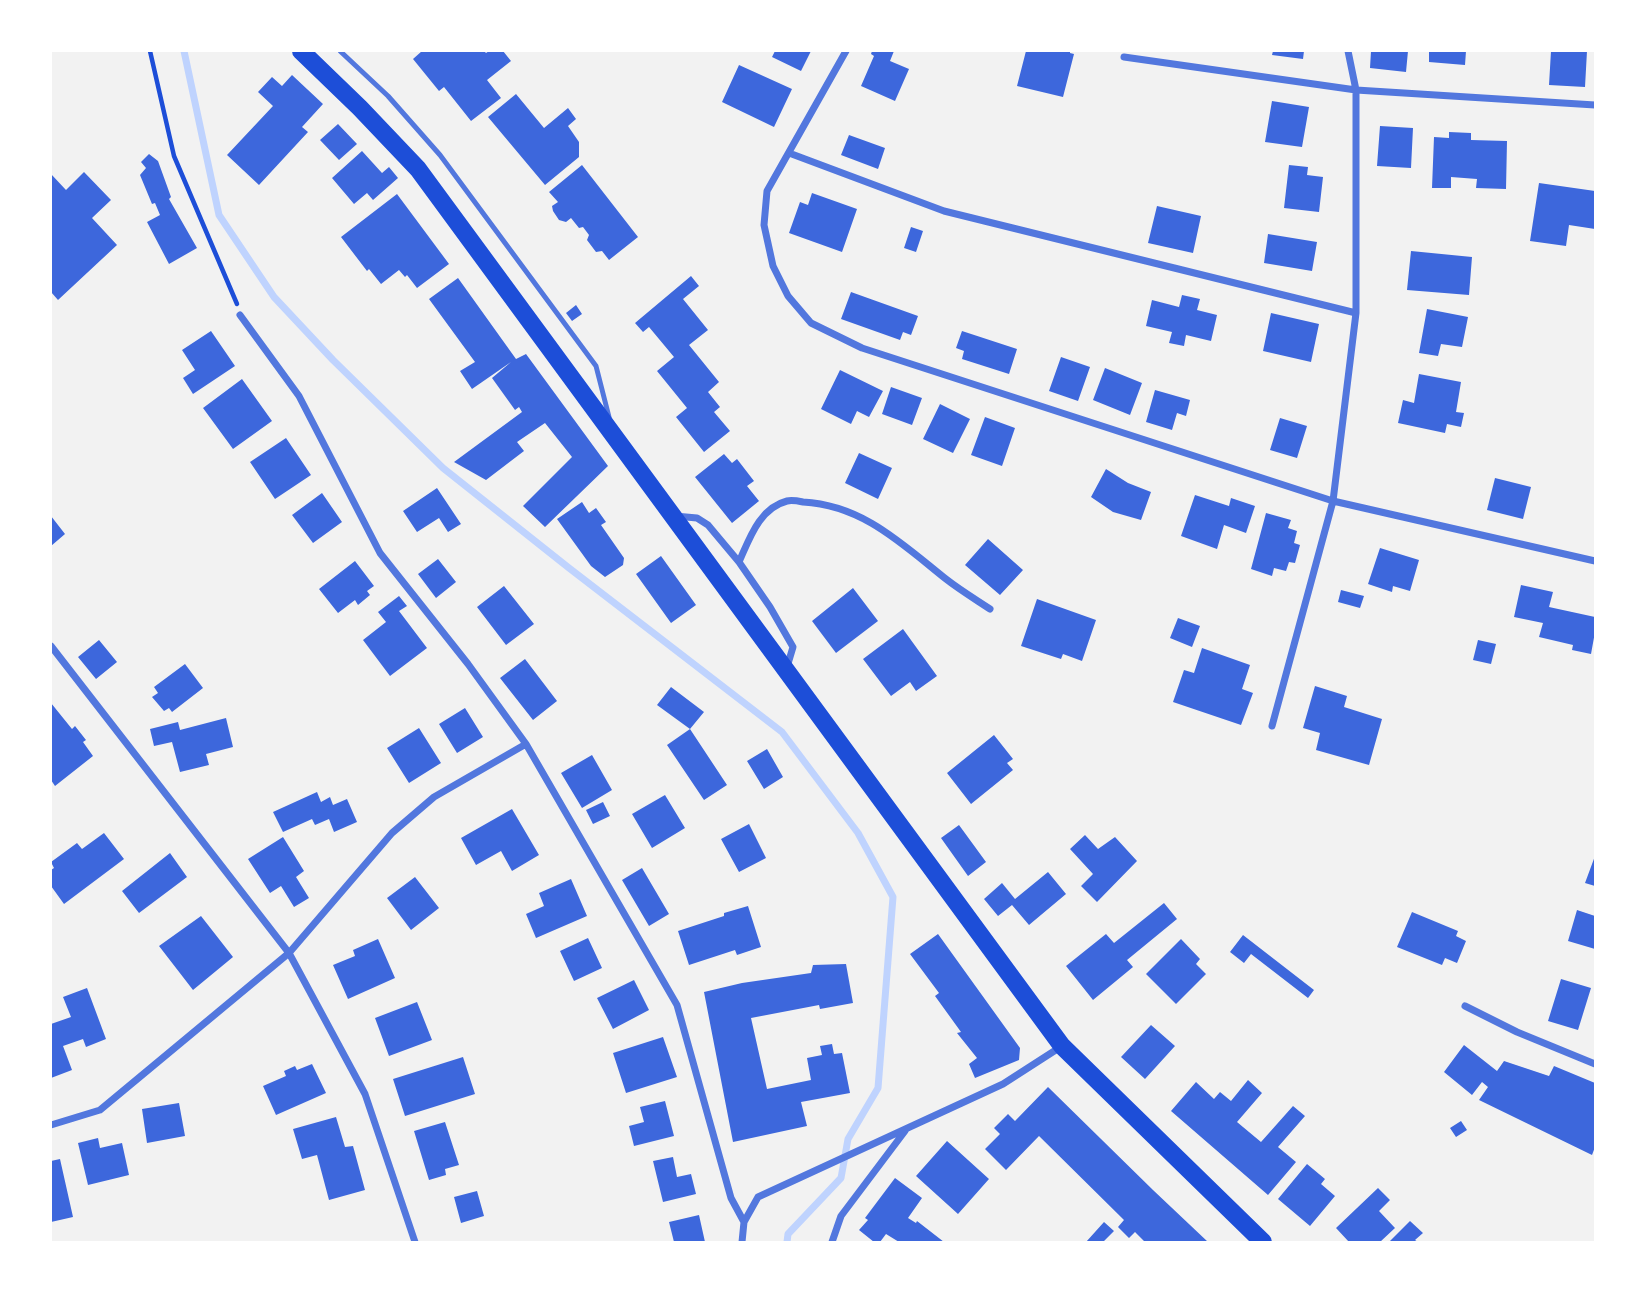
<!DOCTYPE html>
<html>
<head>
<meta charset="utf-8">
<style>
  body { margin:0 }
  #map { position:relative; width:1646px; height:1293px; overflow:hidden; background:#f2f2f2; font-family:"Sofia Sans Condensed",sans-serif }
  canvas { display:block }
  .frame { position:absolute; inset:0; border:52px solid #fff; pointer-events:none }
</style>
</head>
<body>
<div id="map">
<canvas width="1646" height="1293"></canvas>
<div class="frame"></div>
</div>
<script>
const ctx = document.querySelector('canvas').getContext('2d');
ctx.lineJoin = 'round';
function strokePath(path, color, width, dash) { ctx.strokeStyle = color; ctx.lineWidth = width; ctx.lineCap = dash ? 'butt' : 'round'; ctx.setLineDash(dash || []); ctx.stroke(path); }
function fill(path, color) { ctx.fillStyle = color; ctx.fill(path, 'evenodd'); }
const stream = new Path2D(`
  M184,51L219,215L274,297L333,360L443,468L569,568L782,732L858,833L893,897L878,1088L848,1139L841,1178L788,1234L787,1242`);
const building = new Path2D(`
  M422,51H484L486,53L489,51H503L511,61L487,80L501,98L471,121L444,87L439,91L413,59Z
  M775,51H811L801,71L772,57Z
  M872,51H894L890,61L909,69L895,101L861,86L874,56L871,54Z
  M1026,51H1070V53L1074,54L1063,97L1017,86Z
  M1273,51H1304L1303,59L1272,55Z
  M1371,51H1408L1406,72L1370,68Z
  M1429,51H1466L1465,65L1429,62Z
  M1551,51H1587L1585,87L1549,85Z
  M739,65L792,89L774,127L722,102Z
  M292,75L323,104L302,127L308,132L259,185L227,155L273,106L258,92L272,77L282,86Z
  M516,94L544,128L568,108L576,119L568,126L579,142V157L545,185L488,117Z
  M1272,101L1309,107L1302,147L1265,142Z
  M338,124L357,144L339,160L320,140Z
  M1380,126L1413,128L1411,168L1377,166Z
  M1449,132L1471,133V140L1507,141L1506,189L1476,188L1477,179L1451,177V188H1432L1434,137L1449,138Z
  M849,135L885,148L878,169L841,155Z
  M362,151L382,173L389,167L398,178L373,200L367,193L354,204L332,178Z
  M149,154L158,161L171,197L169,199L197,248L169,264L147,222L160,215L155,203L152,204L140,175L146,168L141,162Z
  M582,165L638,237L609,260L602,251L596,252L587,240L589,235L583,227L579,228L571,218L566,222L559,220L553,211L552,206L558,202L549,192Z
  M1289,165L1308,167L1307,175L1323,177L1319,212L1284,208Z
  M84,172L111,200L92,218L117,245L58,300L51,292V174L66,190Z
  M1539,183L1595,191V229L1569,225L1566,246L1530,241Z
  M812,193L857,209L842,252L789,233L800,202L808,205Z
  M397,194L449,264L417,288L407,275L405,277L399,270L381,284L369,269L367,271L341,237Z
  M1157,206L1201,216L1193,253L1148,243Z
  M911,227L923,231L916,252L904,248Z
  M1268,234L1317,242L1312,271L1264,263Z
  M1411,251L1472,257L1469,295L1407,290Z
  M691,276L699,286L683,299L708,330L689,345L719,382L708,392L720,407L714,412L730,431L704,452L676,417L687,408L657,371L674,357L649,327L643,332L635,323Z
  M458,278L516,359L526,354L608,466L545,527L523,506L572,457L545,423L517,442L524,451L486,480L454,462L522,412L519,407L515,410L492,378L511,362L472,389L460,371L475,362L429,299Z
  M851,292L918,316L911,335L903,332L900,340L841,319Z
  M1182,295L1200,299L1197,310L1217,315L1211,341L1186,335L1184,346L1169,343L1172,332L1146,326L1152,300L1179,307Z
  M576,305L582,314L572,321L566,313Z
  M1427,309L1468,317L1462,347L1441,344L1438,356L1419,353Z
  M1271,313L1319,324L1311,362L1263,351Z
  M211,331L235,366L193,394L183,378L195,370L182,350Z
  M962,331L1017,349L1009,374L962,359L964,351L956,348Z
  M1061,357L1090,367L1078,401L1049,391Z
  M1105,368L1142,383L1130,415L1093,400Z
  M840,370L883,391L869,417L857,411L851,424L821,409Z
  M1419,374L1461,382L1456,412L1464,413L1461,427L1447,424L1445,433L1398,423L1403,400L1414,403Z
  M242,379L272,421L233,449L203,408Z
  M891,387L922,398L912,425L882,414Z
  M1155,390L1190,400L1186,416L1177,413L1172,430L1146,422Z
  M940,404L970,419L953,453L923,439Z
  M985,417L1015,428L1002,466L971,455Z
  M1280,418L1307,426L1297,458L1270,450Z
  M286,438L311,475L275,499L250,462Z
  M859,453L892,468L878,499L845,483Z
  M724,454L732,463L737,459L754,481L747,486L759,501L732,523L695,477Z
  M1106,469L1128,483L1151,492L1141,520L1113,512L1091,497Z
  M1495,478L1531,487L1523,519L1487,510Z
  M437,488L461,524L448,532L439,518L417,532L403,511Z
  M322,493L342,522L313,543L292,515Z
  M1195,495L1229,506L1231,498L1255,506L1246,533L1224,525L1217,549L1181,536Z
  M582,502L589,513L596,508L606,522L601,525L624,558L623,565L605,577L591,566L557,519Z
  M1266,513L1291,520L1288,528L1297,531L1294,543L1300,545L1295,563L1289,562L1286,571L1274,568L1272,576L1251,569Z
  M51,516L65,534L51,546Z
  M988,539L1023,570L1000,595L965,565Z
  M1380,548L1419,560L1410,591L1393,586L1392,592L1368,584Z
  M661,556L696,605L671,623L636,574Z
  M438,559L456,582L436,598L418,574Z
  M355,561L374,586L367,591L370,595L358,605L355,600L338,613L319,589Z
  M1521,585L1553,592L1549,607L1595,617V632L1591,654L1572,650L1573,645L1539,637L1543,623L1514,617Z
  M504,586L534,624L506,645L477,607Z
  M853,588L878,621L836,653L812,621Z
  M1341,590L1364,596L1360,608L1338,602Z
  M399,596L407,606L399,611L427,648L390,676L363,640L386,622L378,612Z
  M1037,599L1096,620L1082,661L1063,654L1061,659L1021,646Z
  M1178,618L1200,626L1192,647L1170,638Z
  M903,629L937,676L916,691L910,682L891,696L863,659Z
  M99,640L117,662L96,679L78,657Z
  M1478,640L1496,644L1491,664L1473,660Z
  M1202,648L1250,665L1242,689L1253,693L1241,725L1173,702L1184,670L1194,673Z
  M525,659L557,701L533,720L500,678Z
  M185,664L203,688L172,712L169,708L164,711L152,697L158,693L154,687Z
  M1315,686L1347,696L1344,707L1382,719L1369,765L1316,750L1320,733L1303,728Z
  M671,687L704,712L690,729L657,705Z
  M51,703L72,729L75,726L86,740L83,742L93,756L55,786L51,780Z
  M465,708L483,737L457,753L439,724Z
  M226,718L233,747L206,754L209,765L180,772L172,742L154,746L150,729L178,722L180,730Z
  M419,728L441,763L409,783L387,748Z
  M690,729L727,785L704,800L667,745Z
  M994,735L1013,759L1007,763L1013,770L971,804L947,773Z
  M767,749L783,777L764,789L747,761Z
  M592,755L612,790L582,808L561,773Z
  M317,792L321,802L330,797L333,805L347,799L357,822L334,832L329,819L315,825L312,819L283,832L273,812Z
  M665,795L685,828L652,848L632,814Z
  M603,802L610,816L593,824L586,810Z
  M512,809L539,855L512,871L501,851L476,865L461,838Z
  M749,824L766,858L739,872L721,839Z
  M959,825L986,862L968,876L941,838Z
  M104,833L124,859L64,904L51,886V870L54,868L51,862L77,843L82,849Z
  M1085,835L1098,849L1115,837L1137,861L1097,902L1081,886L1093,874L1070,849Z
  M283,837L304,871L296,877L309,898L294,907L281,886L270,893L248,859Z
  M170,853L187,877L139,913L122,891Z
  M1595,856V886L1585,883Z
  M642,868L669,914L649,926L622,880Z
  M1048,872L1066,894L1029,925L1012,905L998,916L984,899L1002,883L1015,899Z
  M415,877L439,908L411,930L387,898Z
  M571,879L587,916L536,938L526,914L544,906L539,893Z
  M1164,903L1177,919L1127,960L1133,967L1093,1000L1066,966L1106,934L1114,943Z
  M748,906L761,947L737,955L735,950L689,965L678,931L724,916V913Z
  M1577,910L1595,916V949L1568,941Z
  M1412,912L1458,931L1456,936L1466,941L1457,963L1445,958L1442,965L1397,947Z
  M201,916L233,957L193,990L159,946Z
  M938,934L1020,1048L1019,1060L975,1078L969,1064L977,1058L957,1033L961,1032L935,996L939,993L910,954Z
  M1243,935L1314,990L1308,998L1251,954L1244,963L1230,952Z
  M588,938L602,968L574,981L560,951Z
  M378,939L395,978L348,999L333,965L355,956L353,950Z
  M1181,939L1200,959L1196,964L1206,974L1176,1004L1146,974Z
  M846,964L853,1003L820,1009L819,1005L751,1018L767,1089L811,1080L807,1058L822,1055L820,1046L832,1044L834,1054L842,1053L850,1093L801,1102L807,1126L733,1142L704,992L742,983L811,973L813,965Z
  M1561,979L1591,988L1578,1030L1548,1021Z
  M634,980L649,1010L613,1029L597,998Z
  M87,988L106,1039L86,1047L83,1039L63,1046L72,1070L51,1078V1024L71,1017L63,997Z
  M417,1002L432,1040L389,1056L375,1018Z
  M1151,1025L1175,1046L1145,1079L1121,1057Z
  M663,1037L677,1077L626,1093L613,1053Z
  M1464,1045L1497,1071L1504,1061L1549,1076L1554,1066L1595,1083V1147L1592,1155L1479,1100L1488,1087L1482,1082L1472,1095L1444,1072Z
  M463,1057L475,1094L405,1116L393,1079Z
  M312,1064L326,1093L276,1115L263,1086L286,1076L284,1071L295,1066L297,1070Z
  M1248,1080L1262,1093L1237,1122L1261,1142L1293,1106L1305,1116L1278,1147L1296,1162L1268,1195L1171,1111L1196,1082L1214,1099L1220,1092L1231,1101Z
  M1048,1087L1153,1190L1208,1242H1145L1135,1232L1129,1238L1118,1227L1124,1220L1039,1136L1006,1170L985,1149L1000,1134L994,1128L1008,1114L1015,1121Z
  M665,1101L674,1136L634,1146L629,1126L644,1122L640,1107Z
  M179,1103L185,1136L147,1143L142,1109Z
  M336,1117L345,1147L353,1146L365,1190L329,1200L317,1155L302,1159L293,1129Z
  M1461,1121L1467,1130L1456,1137L1450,1128Z
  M445,1122L459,1165L445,1169L446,1175L429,1180L414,1131Z
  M98,1138L100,1148L122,1143L129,1175L88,1185L78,1143Z
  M947,1141L989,1179L958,1214L916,1176Z
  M673,1157L677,1177L691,1174L696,1194L663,1202L653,1161Z
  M60,1159L73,1217L51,1222V1161Z
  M1307,1164L1325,1179L1321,1184L1335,1196L1310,1226L1278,1199Z
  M895,1178L922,1198L908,1218L916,1223L917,1221L944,1242H899L886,1234L880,1242H874L859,1230L868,1220L865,1218Z
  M1378,1188L1390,1200L1379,1211L1395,1228L1380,1242H1349L1336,1228Z
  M477,1191L484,1216L461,1223L454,1197Z
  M699,1215L705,1242H674L669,1222Z
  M1410,1221L1423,1233L1415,1240L1418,1242H1389Z
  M1104,1222L1114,1231L1103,1242H1086Z`);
const path = new Path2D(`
  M150,51L174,156L237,304`);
const service = new Path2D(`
  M340,51L388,96L440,155L596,366L609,417`);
const minor = new Path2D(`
  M846,51L767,191L764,225L773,266L788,296L811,323L862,348L1333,501L1595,561
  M1124,57L1356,90L1595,105
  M789,153L944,211L1356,313
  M240,315L299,396L380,553L468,664L526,744L677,1005L731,1198L744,1222
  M675,516L697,518L708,525L739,562
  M51,646L289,953L365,1094L415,1242
  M787,667L793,647L770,607L739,562C749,540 759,508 787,501C791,500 798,501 803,502C862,505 901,543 946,579C960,590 975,599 990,609
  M1272,726L1333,501L1356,313V90L1348,51
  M1465,1006L1517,1032L1595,1064
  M51,1125L100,1110L289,953L392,833L434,797L526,744
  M742,1242L744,1222L758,1197L1003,1084L1062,1046
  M832,1242L841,1216L905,1131`);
const primary = new Path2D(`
  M301,51L360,108L418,169L1062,1046L1263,1242`);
strokePath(stream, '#bfd3fe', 7);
fill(building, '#3d67dc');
strokePath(path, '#1d4ed8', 4.5);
strokePath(service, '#5277de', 5);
strokePath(minor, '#5277de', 7);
strokePath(primary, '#1d4ed8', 18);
</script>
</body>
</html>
